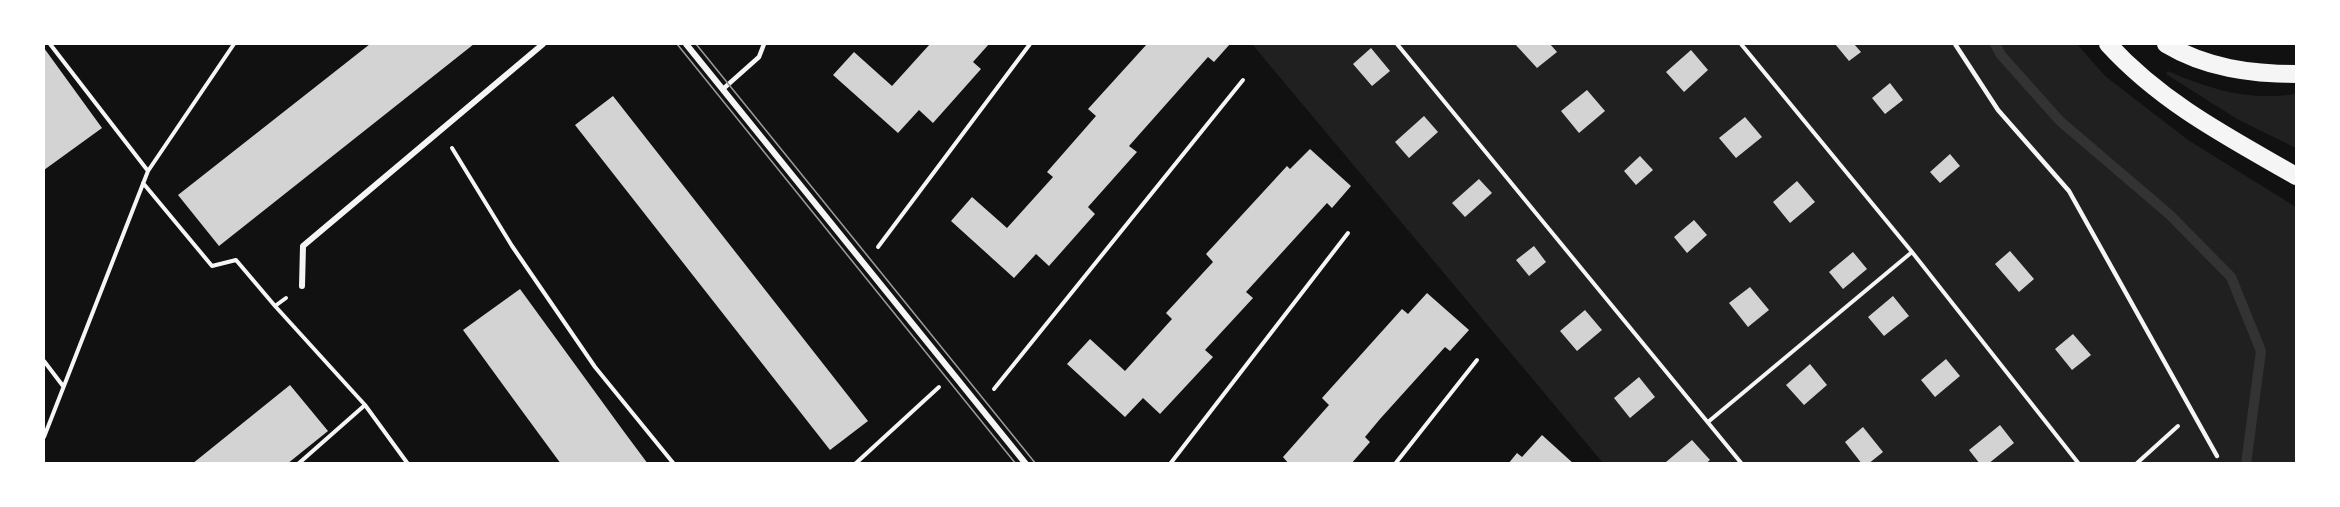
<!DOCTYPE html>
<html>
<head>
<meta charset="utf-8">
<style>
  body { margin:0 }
  #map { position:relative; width:2340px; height:507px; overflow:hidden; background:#111; font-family:Arial,sans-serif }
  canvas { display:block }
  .frame { position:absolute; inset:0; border:45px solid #fff; pointer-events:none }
</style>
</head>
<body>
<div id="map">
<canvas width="2340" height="507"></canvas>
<div class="frame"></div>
</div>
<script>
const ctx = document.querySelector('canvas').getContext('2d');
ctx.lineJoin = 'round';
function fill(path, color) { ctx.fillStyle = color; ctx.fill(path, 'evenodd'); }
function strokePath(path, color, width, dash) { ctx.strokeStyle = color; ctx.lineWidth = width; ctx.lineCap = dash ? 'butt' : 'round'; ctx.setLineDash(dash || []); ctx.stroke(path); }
const green = new Path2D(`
  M1252,44H2077L2105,76L2188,140L2296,207V463H1603Z
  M2168,71C2211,90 2249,101 2296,94V148L2237,119L2166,74Z`);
const stream = new Path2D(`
  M1995,44L2001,55L2060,121L2170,215L2231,277L2261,351L2246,464`);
const building = new Path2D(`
  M370,44H474L219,246L178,195Z
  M930,44H989L973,62L981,69L933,123L919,110L898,133L833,75L854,52L892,86Z
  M1147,44H1230L1214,62L1208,57L1129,146L1137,152L1088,207L1095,214L1049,266L1036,254L1014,278L951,221L972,197L1007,228L1053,177L1047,172L1096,116L1088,109Z
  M1515,44H1550L1557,52L1537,68Z
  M1835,44H1854L1861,52L1849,61Z
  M44,48L102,128L44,170Z
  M1371,48L1390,71L1372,86L1353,64Z
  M1691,50L1708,70L1684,92L1666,72Z
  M1890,83L1903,100L1885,114L1872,98Z
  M1587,90L1605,111L1579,133L1561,111Z
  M613,96L868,421L830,450L575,125Z
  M1424,116L1438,132L1409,158L1395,142Z
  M1745,117L1762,137L1736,158L1719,138Z
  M1310,149L1351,186L1332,208L1327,203L1246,292L1253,298L1205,350L1213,357L1160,414L1143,398L1125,417L1067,364L1090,339L1125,371L1172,319L1166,313L1213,262L1206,254L1287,166L1290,169Z
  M1950,154L1960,166L1940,183L1930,172Z
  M1640,156L1653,170L1636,185L1624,171Z
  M1479,179L1492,193L1465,217L1452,203Z
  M1797,181L1815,202L1790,223L1773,202Z
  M1694,220L1707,235L1687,253L1674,237Z
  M1534,246L1546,262L1529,276L1516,260Z
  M2010,251L2034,279L2019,292L1995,264Z
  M1853,252L1867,269L1843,289L1829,272Z
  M1750,287L1769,310L1748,327L1729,303Z
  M520,289L622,429L648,464H561L514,400L463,330Z
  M1427,293L1469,330L1450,351L1445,347L1380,419L1365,437L1370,442L1351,464H1289L1283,457L1329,405L1322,398L1402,309L1408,314Z
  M1893,296L1909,316L1884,336L1868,317Z
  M1585,310L1602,330L1577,351L1560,331Z
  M2073,334L2091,355L2072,370L2055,349Z
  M1946,359L1960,376L1935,397L1921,380Z
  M1810,364L1827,385L1804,405L1786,385Z
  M1639,377L1655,397L1630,418L1614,398Z
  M290,385L328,431L287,464H192Z
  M2000,425L2014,443L1988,464H1980L1969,450Z
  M1863,427L1883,452L1868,464H1862L1845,442Z
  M1542,435L1574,464H1508L1517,453L1522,457Z
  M1692,440L1710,460L1705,464H1668L1666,462Z`);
const path = new Path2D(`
  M50,44L148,171
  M1397,44L1742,464
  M1741,44L1912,252L2079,464
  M452,148L512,246L595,367L674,464
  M143,183L212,266L236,260L275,306L286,298
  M878,247L1030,44
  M275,306L365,405L408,464
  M44,361L63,386
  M994,389L1243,80
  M1708,422L1912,252
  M44,437L148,171L234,44
  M298,464L365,405
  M855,464L939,387
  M1170,464L1348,233
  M1395,464L1477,360
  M2136,464L2178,426`);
const service = new Path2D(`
  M1955,44L1998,110L2069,191L2217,456
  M723,89L759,57L764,44`);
const minor = new Path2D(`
  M686,44L1026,464
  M302,286L303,246L543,44`);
const motorway = new Path2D(`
  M2108,44C2162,103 2228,137 2296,176
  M2166,44C2206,68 2251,74 2296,74`);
const tram = new Path2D(`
  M677,44L1016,464
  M696,44L1036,464`);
fill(green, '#202020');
strokePath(stream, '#333', 10);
fill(building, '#d3d3d3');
strokePath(path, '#f5f5f5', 4);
strokePath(service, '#f5f5f5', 4.5);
strokePath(minor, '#f5f5f5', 6);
strokePath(motorway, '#f5f5f5', 18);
strokePath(tram, '#9a9a9a', 1.5);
</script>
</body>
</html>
